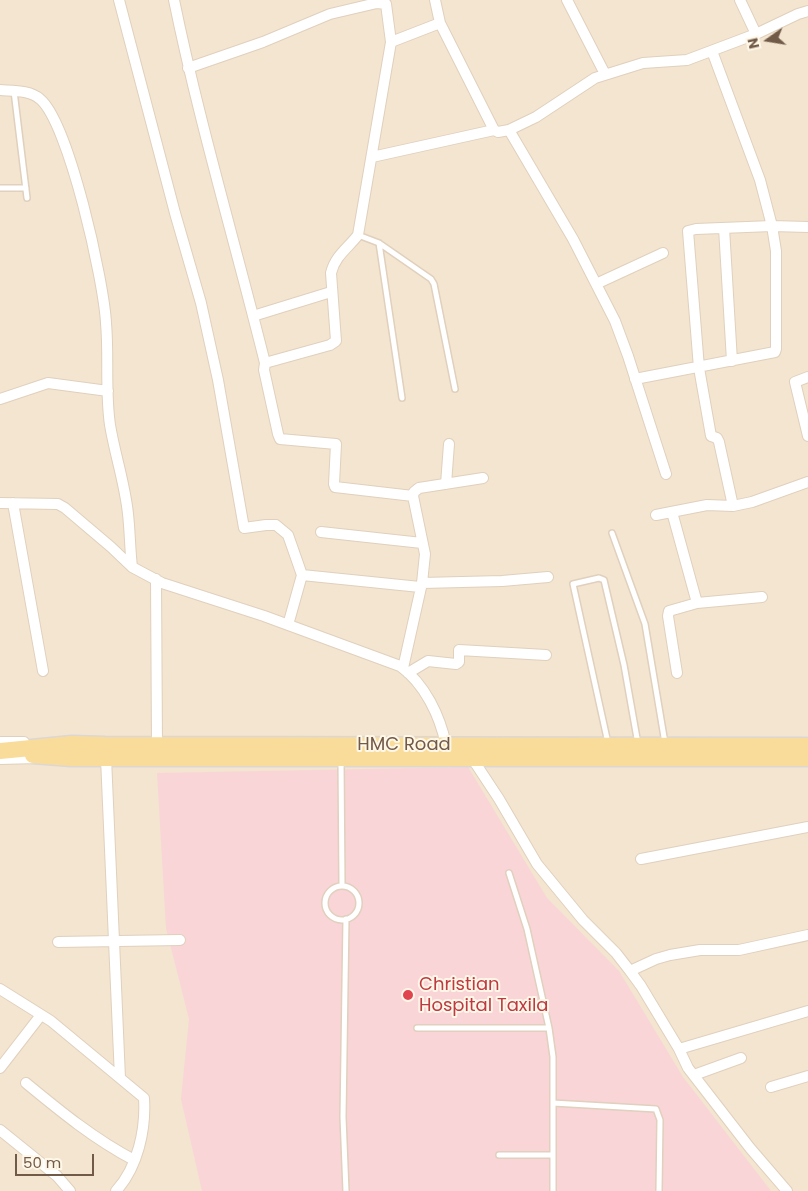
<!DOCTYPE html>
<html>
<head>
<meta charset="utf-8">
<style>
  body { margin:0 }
  #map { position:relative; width:808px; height:1191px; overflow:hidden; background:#fcf3e1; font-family:Poppins,sans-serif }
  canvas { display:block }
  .north { position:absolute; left:743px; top:15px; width:50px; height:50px; -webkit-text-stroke:4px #fff7e7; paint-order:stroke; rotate:257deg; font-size:14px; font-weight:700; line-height:20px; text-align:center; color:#725a49 }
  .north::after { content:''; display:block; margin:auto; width:18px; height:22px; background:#725a49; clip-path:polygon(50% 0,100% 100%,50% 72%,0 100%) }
  .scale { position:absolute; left:15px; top:1154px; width:79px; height:22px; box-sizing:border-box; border:2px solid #725a49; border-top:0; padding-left:6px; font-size:15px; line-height:18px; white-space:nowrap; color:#725a49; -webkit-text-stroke:4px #fff7e7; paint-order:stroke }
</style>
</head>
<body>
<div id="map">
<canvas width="808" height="1191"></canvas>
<div class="north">N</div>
<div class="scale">50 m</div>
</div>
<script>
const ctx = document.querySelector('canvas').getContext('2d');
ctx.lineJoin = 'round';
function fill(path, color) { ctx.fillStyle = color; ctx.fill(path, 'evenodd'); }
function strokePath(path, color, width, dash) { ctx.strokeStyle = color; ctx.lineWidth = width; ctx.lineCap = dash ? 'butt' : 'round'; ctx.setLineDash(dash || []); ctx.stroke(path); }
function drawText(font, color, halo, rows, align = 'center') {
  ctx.font = font + ' Poppins,sans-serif'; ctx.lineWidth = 4; ctx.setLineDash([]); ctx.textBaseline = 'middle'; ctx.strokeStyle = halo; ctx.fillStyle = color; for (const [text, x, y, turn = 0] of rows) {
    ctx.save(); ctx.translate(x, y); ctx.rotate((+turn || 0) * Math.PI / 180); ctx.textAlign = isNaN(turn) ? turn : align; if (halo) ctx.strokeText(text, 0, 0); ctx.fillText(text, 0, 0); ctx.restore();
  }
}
const residential = new Path2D(`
  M0,0H808V1191H0Z`);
const medical = new Path2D(`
  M468,767L547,898L619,971L683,1077L771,1191H202L181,1099L189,1019L166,928L157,773Z`);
const service = new Path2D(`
  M14,91L27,198
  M0,188H26
  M358,235L379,243L431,279L434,284L455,389
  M379,243L402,398
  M612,533L645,624L665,743
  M608,743L573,584L599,578L604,580L624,665L638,744
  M341,760L342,886
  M509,873L527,929L549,1028L553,1057V1191
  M325 903a17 17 0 1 1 34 0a17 17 0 1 1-34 0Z
  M346,919L343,1117L346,1191
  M417,1028H549
  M553,1103L656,1109L660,1120L659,1191
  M499,1155H553`);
const minor = new Path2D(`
  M119,0L175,213L201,303L218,380L244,528L266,525H276L288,535L302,575L288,625
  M174,0C199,122 235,242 265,363L264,370L278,434L280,439L336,444L334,484L335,487L413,496
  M435,0L440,23L494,130L498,132L509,130L536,117L595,78L643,63L687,60L756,34L798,14L808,11
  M567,0L605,74
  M740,0L756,34
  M712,51L760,180L772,226L808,227
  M188,68L263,42L330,14L377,3L386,4L391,42
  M0,90C13,91 30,90 40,99C69,123 104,282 106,323C109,356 105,391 110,425C115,455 125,484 128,514C130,532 130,550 132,567
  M509,130L573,239L615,321L628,356L666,474
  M372,157L494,130
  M724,228L732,361
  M596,284L663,253
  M253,316L331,292
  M265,363L330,345L336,341L331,273C335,256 348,248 358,235L391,42L440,23
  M808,377L795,382L808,436
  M635,379L775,352L776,349V251L772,226L696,229L688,231L699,368L711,436L717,438L719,442L733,506
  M0,399L48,383L108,391
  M446,484L449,444
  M0,503L58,504L65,508L111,547L132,567L162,583L264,616L400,666C425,684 440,716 446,745
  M13,503L43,671
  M672,512L697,603L762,597
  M656,515L707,505L733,506L752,502L808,482
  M321,532L422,543
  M302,575L420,587
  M156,579L157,745
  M422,583L502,581L548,577
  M403,668L422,583L425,554L413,496L414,492L419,488L483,478
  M408,673L428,661L456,664L459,662V650L546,655
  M677,673L668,616L669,611L697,603
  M0,742H24
  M470,755L499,799L537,864L583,920L616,953L630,971L641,986L679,1049L688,1068L750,1148L787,1191
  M106,758L120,1078
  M0,759L38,758
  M641,859L808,827
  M58,942L180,940
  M630,971L656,959L670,955L700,950H739L808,935
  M0,989L51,1021L144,1098C146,1129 138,1167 116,1191
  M679,1049L808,1011
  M0,1068L41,1015
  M694,1075L741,1058
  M26,1083C60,1111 94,1139 134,1160
  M771,1087L808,1076
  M0,1130L57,1176L70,1191`);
const primary = new Path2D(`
  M0,751L72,744L105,745L808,746
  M33,755L71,758H808`);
const markers = [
  [408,995,6,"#e0444e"]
];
const streetNames = [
  ["HMC Road",404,745]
];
const healthNames = [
  ["Christian",419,985],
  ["Hospital Taxila",419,1006]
];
fill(residential, '#f3e5d0');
fill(medical, '#f9d5d7');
strokePath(service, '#e0d0bd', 8);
strokePath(minor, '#e0d0bd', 12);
strokePath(primary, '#ddd7d3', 19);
strokePath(service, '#fff', 5);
strokePath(minor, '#fff', 10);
strokePath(primary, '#fadc9a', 16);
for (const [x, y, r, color] of markers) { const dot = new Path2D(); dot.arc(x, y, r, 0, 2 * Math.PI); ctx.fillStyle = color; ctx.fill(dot); strokePath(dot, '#fff7e7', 2); }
drawText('18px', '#725a49', '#fff7e7', streetNames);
drawText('18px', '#be3a42', '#fff7e7', healthNames, 'left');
</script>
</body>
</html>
